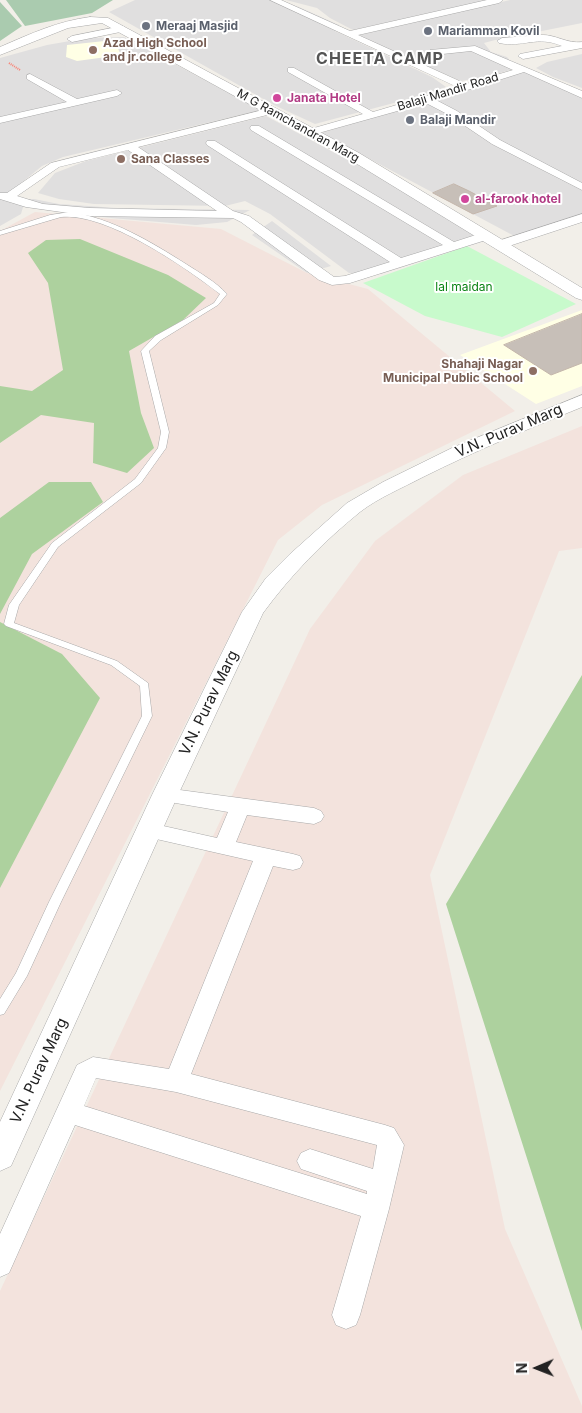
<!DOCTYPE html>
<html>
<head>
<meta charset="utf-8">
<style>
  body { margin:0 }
  #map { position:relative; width:582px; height:1413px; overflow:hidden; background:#f2efe9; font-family:Inter,sans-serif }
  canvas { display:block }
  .north { position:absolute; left:512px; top:1343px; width:50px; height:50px; -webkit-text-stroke:4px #fff; paint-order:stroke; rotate:269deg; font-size:14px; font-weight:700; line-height:20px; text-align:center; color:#222 }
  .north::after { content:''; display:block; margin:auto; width:18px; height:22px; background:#222; clip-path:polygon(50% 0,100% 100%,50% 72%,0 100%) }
</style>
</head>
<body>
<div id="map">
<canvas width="582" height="1413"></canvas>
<div class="north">N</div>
</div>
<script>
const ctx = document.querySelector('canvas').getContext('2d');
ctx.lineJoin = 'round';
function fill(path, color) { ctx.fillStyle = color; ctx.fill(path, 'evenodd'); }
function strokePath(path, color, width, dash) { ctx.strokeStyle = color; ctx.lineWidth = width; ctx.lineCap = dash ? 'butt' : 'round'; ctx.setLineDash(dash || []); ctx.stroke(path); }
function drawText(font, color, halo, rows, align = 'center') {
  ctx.font = font + ' Inter,sans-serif'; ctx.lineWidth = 4; ctx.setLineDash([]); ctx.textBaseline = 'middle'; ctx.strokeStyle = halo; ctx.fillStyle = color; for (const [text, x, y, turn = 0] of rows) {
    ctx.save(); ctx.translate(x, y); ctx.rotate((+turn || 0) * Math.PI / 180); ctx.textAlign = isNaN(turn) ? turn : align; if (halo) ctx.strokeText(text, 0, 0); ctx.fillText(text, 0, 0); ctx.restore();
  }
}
const residential = new Path2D(`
  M135,0H279L299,7L339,25L335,31L432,77L446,87L420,96L315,124L274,105L109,12Z
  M286,0H488L353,30L330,18L317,8Z
  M510,0H582V23L532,33L523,39L495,40L484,43L491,52L507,57L511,62L520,67L490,76L461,81L388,50L359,35Z
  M124,37L261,110L63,157L42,166L8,194L0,193V58L47,45L87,38Z
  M582,54V88L553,77L536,68L547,62Z
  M525,71L582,97V218L518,238L321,133Z
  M266,116L397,186L488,240L381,274L349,273L270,214L245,201L225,206L94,204L59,199L38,193L55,173L86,161Z
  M0,199H34L59,204L117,208L250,210L227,222L196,225L111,218L23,207L21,214L0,226Z
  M272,221L331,266L307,273L252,235Z`);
const education = new Path2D(`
  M114,40L121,55L77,61L66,57L67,45Z
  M582,310V386L536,404L460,355Z`);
const military = new Path2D(`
  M35,212L221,229L307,273L368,289L515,411L322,505L278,540L0,1091V231Z
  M582,426V548L559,551L430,875L505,1229L582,1406V1413H0V1291L310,629L375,541L463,475Z`);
const forest = new Path2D(`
  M80,239L168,275L206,298L183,320L129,351L141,413L154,448L127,473L93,463L94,423L41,415L0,443V386L32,391L63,370L48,283L28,253L46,240Z
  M49,482H91L103,502L32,554L0,614V518Z
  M0,622L62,654L100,698L0,888Z
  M582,675V1331L446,904Z`);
const cemetery = new Path2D(`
  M6,0H113L92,13L25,26Z
  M0,2L22,26L0,41Z`);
const park = new Path2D(`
  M467,246L576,304L502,337L425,316L363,283Z`);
const building = new Path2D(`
  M454,184L469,191L497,206L473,214L433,193Z
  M582,314V363L551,375L504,345Z`);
const path = new Path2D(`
  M9,63L20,70`);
const service = new Path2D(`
  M70,212C112,218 151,242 186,264C200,273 216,282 227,294L218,305L161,340L149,351L169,432L166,448L141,483L58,547L19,605L14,623L117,661L148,683L152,716L61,902L27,976L4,1014L0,1015V999L16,973L49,902L142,716L140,686L111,665L6,626L4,624L9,605L52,543L135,479L158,448L161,432L141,351L155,336L214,303L220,294C185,267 106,212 61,217L0,235V231L50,215Z`);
const minor = new Path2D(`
  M270,0H281L350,31L487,0H503L499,3L358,35L466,84L513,70L471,51L433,55L430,54V50L475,46L582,91V98L524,72L436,100L457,111L500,140L582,183V190L492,144L449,115L426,103L315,134H307L306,132L307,130L363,114L288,72V68H294L373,112L457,87Z
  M122,26L125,27V31L72,42L67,39L72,36Z
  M541,35C555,34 567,44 582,42V48L523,59L518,56L520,54L562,46C537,35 523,48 499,43L497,41L502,38Z
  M30,74L77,99L117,90L122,93L117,96L0,123V117L67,102L27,79V75Z
  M271,108L276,111L275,113L138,147L233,211L249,216L334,277L345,276L390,262L207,145L206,143L207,141H215L401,258L443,245L251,130L250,128L251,126H259L454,242L485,232L491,236L489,239L350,283L332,285L319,280L241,222L233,218L90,216L26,207L0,199V193H7L51,163ZM128,150L217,211L90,208L43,204L17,196L59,167Z
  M582,214V222L503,248L499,249L493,245L495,242Z
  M165,788L314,808L321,811L324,816L321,821L314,824L247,815L236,842L293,854L300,856L303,862L300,868L293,870L273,866L191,1074L385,1125L394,1128L404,1145L389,1209L360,1315L356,1325L346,1329L336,1325L332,1315L361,1216L75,1125L9,1273L0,1277V1234L77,1065L93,1057L169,1069L253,861L143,836L140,831L143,826L150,823L217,838L228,812L158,800L155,795L158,790ZM96,1078L176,1092L377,1145L373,1169L310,1149L301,1153L297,1161L301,1169L367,1191V1194L84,1106Z`);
const tertiary = new Path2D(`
  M90,17L108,18L359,153L582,288V300L576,298L349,159L102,23L68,28L0,55V47C30,34 58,21 90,17Z
  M582,395V407C528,429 475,451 423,477C402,488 378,498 360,512C324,541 290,576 263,613L178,795L11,1166L0,1171V1122L152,795L242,612L266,578L290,554L347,503L383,482L454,447Z`);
const markers = [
  [146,26,5,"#6b7280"],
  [428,31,5,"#6b7280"],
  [93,50,5,"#8d6e63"],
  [277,98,5,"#d1479c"],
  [410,120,5,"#6b7280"],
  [121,159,5,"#8d6e63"],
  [465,199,5,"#d1479c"],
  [533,371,5,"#8d6e63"]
];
const farWorshipnames = [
  ["Meraaj Masjid",156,26],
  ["Mariamman Kovil",438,31],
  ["Balaji Mandir",420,120]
];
const farEducationnames = [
  ["Azad High School",103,43],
  ["and jr.college",103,57],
  ["Sana Classes",131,159],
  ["Shahaji Nagar",523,364,"right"],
  ["Municipal Public School",523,378,"right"]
];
const farStreetnames = [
  ["Balaji Mandir Road",448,92,-17],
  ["M G Ramchandran Marg",298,126,29]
];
const farHotelnames = [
  ["Janata Hotel",287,98],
  ["al-farook hotel",475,199]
];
const farParknames = [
  ["lal maidan",464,287]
];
const streetNames = [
  ["V.N. Purav Marg",509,431,-23],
  ["V.N. Purav Marg",209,703,-64],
  ["V.N. Purav Marg",39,1071,-65]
];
const farDistrictnames = [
  ["CHEETA CAMP",380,59]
];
fill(residential, '#e0dfdf');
fill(education, '#ffffe5');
fill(military, '#f3e3dd');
fill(forest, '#add19e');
fill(cemetery, '#aacbaf');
fill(park, '#c8facc');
fill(building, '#c7bfb8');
strokePath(building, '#c4b6ab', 1);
strokePath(service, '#a9a9a9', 1);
strokePath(minor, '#a9a9a9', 1);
strokePath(tertiary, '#a9a9a9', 1);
strokePath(path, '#fa8072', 2, [1, 1]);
fill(service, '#fff');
fill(minor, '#fff');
fill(tertiary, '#fff');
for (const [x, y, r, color] of markers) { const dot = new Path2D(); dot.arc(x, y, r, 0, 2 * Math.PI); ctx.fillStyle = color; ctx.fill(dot); strokePath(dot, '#fff', 2); }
drawText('bold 12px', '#5b616d', '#fff', farWorshipnames, 'left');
drawText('bold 12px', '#785e54', '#fff', farEducationnames, 'left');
drawText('12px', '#222', '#fff', farStreetnames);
drawText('bold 12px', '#b23c85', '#fff', farHotelnames, 'left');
drawText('12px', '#0c8416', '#fff', farParknames);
drawText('15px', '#222', '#fff', streetNames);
ctx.letterSpacing = '1px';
drawText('bold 16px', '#555', '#fff', farDistrictnames);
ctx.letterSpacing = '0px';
</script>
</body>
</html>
